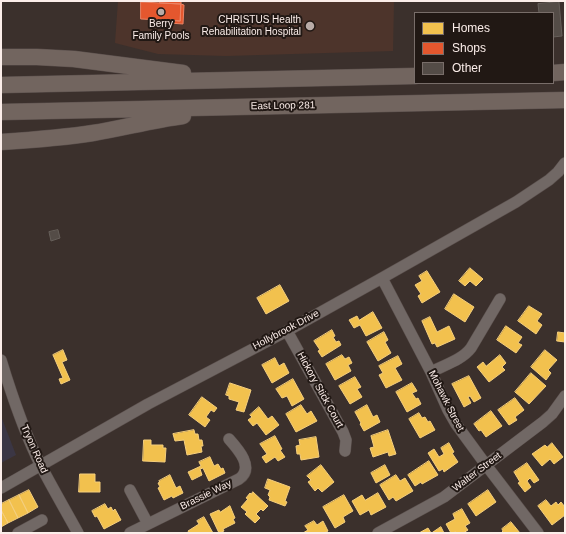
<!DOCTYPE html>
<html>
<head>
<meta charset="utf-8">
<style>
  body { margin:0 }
  #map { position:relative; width:566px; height:534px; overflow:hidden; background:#3b302c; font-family:Helvetica,sans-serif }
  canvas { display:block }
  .frame { position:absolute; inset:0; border:2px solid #fbede9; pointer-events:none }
  .legend { position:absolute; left:414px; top:12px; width:140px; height:72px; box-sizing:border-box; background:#211814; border:1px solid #786d69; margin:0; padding:5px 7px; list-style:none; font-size:12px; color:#fbede9 }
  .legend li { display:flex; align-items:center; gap:8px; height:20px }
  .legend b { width:20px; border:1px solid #786d69 }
</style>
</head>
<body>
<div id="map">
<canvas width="566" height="534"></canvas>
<div class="frame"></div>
<ul class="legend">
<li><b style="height:11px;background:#f2c14e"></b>Homes</li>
<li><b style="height:11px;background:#e4572e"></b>Shops</li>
<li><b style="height:11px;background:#544c47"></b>Other</li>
</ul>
</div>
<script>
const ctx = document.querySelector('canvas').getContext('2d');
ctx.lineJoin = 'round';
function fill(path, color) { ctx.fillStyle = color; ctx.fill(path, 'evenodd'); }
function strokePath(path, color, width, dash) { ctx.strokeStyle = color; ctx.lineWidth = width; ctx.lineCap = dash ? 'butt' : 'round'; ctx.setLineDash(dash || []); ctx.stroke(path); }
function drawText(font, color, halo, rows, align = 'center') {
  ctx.font = font + ' Helvetica,sans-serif'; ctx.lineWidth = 4; ctx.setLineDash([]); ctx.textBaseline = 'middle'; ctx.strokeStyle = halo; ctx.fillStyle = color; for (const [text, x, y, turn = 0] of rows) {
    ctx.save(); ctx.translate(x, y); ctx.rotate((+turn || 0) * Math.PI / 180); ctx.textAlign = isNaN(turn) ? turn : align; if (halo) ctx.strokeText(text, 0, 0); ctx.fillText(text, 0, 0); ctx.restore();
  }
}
const built = new Path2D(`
  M118,1H394L393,51L226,56L158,54L115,43Z`);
const education = new Path2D(`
  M1,416L16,455L1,463Z`);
const homes = new Path2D(`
  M470,268L483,279L476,286L470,281L465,286L459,281Z
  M427,271L440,292L422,303L418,296L421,294L415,285L422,281L419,276Z
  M280,285L289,301L266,314L257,298Z
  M454,294L474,307L465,322L445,309Z
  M529,306L542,314L537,321L542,325L536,334L518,321Z
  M373,312L382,328L366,336L360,325L354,328L349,320L357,316L359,320Z
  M430,317L437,332L449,326L455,339L437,347L435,343L432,344L422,321Z
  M506,326L522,337L518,343L522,345L516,353L497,340Z
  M332,330L335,336L333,337L336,342L339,341L341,345L322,357L318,351L320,350L314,341Z
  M384,332L388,340L385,342L391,353L378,361L367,342Z
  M558,332L565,333V342L557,341Z
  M63,350L67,360L62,362L70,380L61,384L59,379L63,378L53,355Z
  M545,350L557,360L548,370L551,373L546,380L531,367Z
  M342,355L345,359L349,357L352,363L348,365L351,371L335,380L326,364Z
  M500,355L506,363L502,367L505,370L489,382L477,367L483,362L486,366Z
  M398,356L402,364L395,368L402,380L386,388L379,375L383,373L379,366Z
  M275,358L279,366L284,363L289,373L272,383L262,365Z
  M531,373L546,386L529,404L515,392Z
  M469,376L481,398L474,402L470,396L468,397L471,403L464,407L452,384Z
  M355,377L361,387L357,389L362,397L350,404L339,386Z
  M293,379L304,399L292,406L287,396L282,398L276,389Z
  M230,383L251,390L244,412L236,410L239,402L229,399V396L226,395Z
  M412,383L417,391L412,393L416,399L418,398L421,404L407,412L396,392Z
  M202,397L217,408L214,412L211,410L206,417L210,420L205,427L189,415Z
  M515,398L524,410L515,417L517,420L509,425L498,410Z
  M301,405L307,414L311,411L317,421L296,432L286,414Z
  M367,405L373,417L377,415L380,422L364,431L360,424L361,423L355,412Z
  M259,407L268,419L272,416L279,425L266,435L257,423L253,426L248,420L252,417L250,415Z
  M491,411L502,426L486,437L481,430L479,431L474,424Z
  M419,413L422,418L425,417L428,422L430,421L435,430L420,438L409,419Z
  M194,430L195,434H198L199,440H202L203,446H201L202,452L187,455L184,440L175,441L173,434Z
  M388,430L396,454L389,456L388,452L373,457L370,448L374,447L371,436Z
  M275,436L282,449L280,450L285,457L278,461L275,457L266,463L262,457L267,454L260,444Z
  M316,437L319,457L301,460L300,454H297L296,446L300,445L299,440Z
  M144,440H151V445H163V448H166L165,462L143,461Z
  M449,443L454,452L452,453L458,462L444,472L443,469L439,471L428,453L434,449L439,457L444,454L441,448Z
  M552,443L563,457L554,464L550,459L542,466L532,454L545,445L547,447Z
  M210,457L214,466L218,464L221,469L223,468L225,473L209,481L203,468L200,469L202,475L192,480L188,472L201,466L199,462Z
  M429,461L438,475L422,484L421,482L415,486L408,475Z
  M527,463L539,480L534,483L530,478L527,481L531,487L525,492L518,483L520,482L514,472Z
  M321,465L334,482L322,492L318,488L315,491L308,482L311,480L307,476Z
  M385,465L390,475L376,483L371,473Z
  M80,474H95V482H100V492H79Z
  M170,475L176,488L180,486L183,493L173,498L172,496L164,500L158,488L160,487L158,483L160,482L159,481Z
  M396,475L400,481L405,478L413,491L396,501L393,497L389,500L380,485Z
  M268,479L290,487L285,501L287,502L285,506L269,500L270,497L268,495L270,490L265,488Z
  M29,490L38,507L28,513L19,495Z
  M488,490L496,502L476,516L468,504Z
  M253,492L268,506L263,511L261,509L256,514L260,518L255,523L245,514L247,512L241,507L248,499L246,498L250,493L251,494Z
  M378,493L386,507L371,515L369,510L360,515L352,501L362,495L365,500Z
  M19,495L28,513L18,518L9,500Z
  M344,495L353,511L343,517L345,522L335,528L323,507Z
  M9,500L18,518L8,523L1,510V504Z
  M546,500L551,506L556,502L558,505L561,502L565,507V515L552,525L538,506Z
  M105,504L108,509L111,507L113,511L115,509L121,520L104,529L97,516L95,517L92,511Z
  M230,506L235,518L233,519L235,523L223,529L224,531L219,533L210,514L219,510L220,512Z
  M462,509L470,523L465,526L468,530L463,533H456V532L451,533L446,524L455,519L453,514Z
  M1,510L8,523L1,527Z
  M204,517L213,533H189L188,531L199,524L197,521Z
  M314,521L317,525L323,521L328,531L324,533H303L308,530L305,526Z
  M511,522L520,533H501L503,531L502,529Z
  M441,527L444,533H419L428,528L431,533Z`);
const shops = new Path2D(`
  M160,1H181V4L160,3Z
  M141,2L181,4L180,21L141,19Z
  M181,4L184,5L183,24L169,23L170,20L180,21Z`);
const building = new Path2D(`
  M559,2L562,36L553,37V13H539L538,4Z
  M58,230L60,238L51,241L49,232Z`);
const minor = new Path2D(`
  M382,278L431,372L448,410L456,424L486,465L538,533
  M287,331L343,432L346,440L345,451
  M1,360C12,396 24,432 41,466C53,489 66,511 78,533
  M431,372C444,365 462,360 471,348L500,299
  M1,488L148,404L287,331L382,278L516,202L549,180L558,172L565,163
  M130,490L148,524
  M18,533L42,520
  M130,533L239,479C255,468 238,449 229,439
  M378,533L444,497L543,422L552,414L565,396`);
const highway = new Path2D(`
  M1,57H37L74,59L183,73
  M553,73L565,72
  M1,85L415,76
  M1,112L565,100
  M1,142C32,140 62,138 93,133C123,128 153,120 183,116`);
const markers = [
  [161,12,4,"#b8aba7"],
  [310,26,5,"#b8aba7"]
];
const poiNames = [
  ["CHRISTUS Health",301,20],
  ["Rehabilitation Hospital",301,32],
  ["Berry",161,24,"center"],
  ["Family Pools",161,36,"center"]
];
const streetNames = [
  ["East Loop 281",283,106,-1],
  ["Hollybrook Drive",286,330,-28],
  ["Hickory Stick Court",320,390,61],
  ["Mohawk Street",446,401,63],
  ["Tryon Road",34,449,66],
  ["Walter Street",477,472,-37],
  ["Brassie Way",206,495,-26]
];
fill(built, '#4d342b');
fill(education, '#3b3644');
fill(homes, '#f2c14e');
strokePath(homes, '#f5ce7c', 1);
fill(shops, '#e4572e');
strokePath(shops, '#eb8466', 1);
fill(building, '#544c47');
strokePath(building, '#665f5a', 1);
strokePath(minor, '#5a4f4c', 12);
strokePath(highway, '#5a4f4c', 17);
strokePath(minor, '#716865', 11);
strokePath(highway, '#72655f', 16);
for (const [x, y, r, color] of markers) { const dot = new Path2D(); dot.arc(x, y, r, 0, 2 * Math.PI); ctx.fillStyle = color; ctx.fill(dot); strokePath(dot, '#211814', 1.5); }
drawText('10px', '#fbede9', '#211814', poiNames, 'right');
drawText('10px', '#fbede9', '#211814', streetNames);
</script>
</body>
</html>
